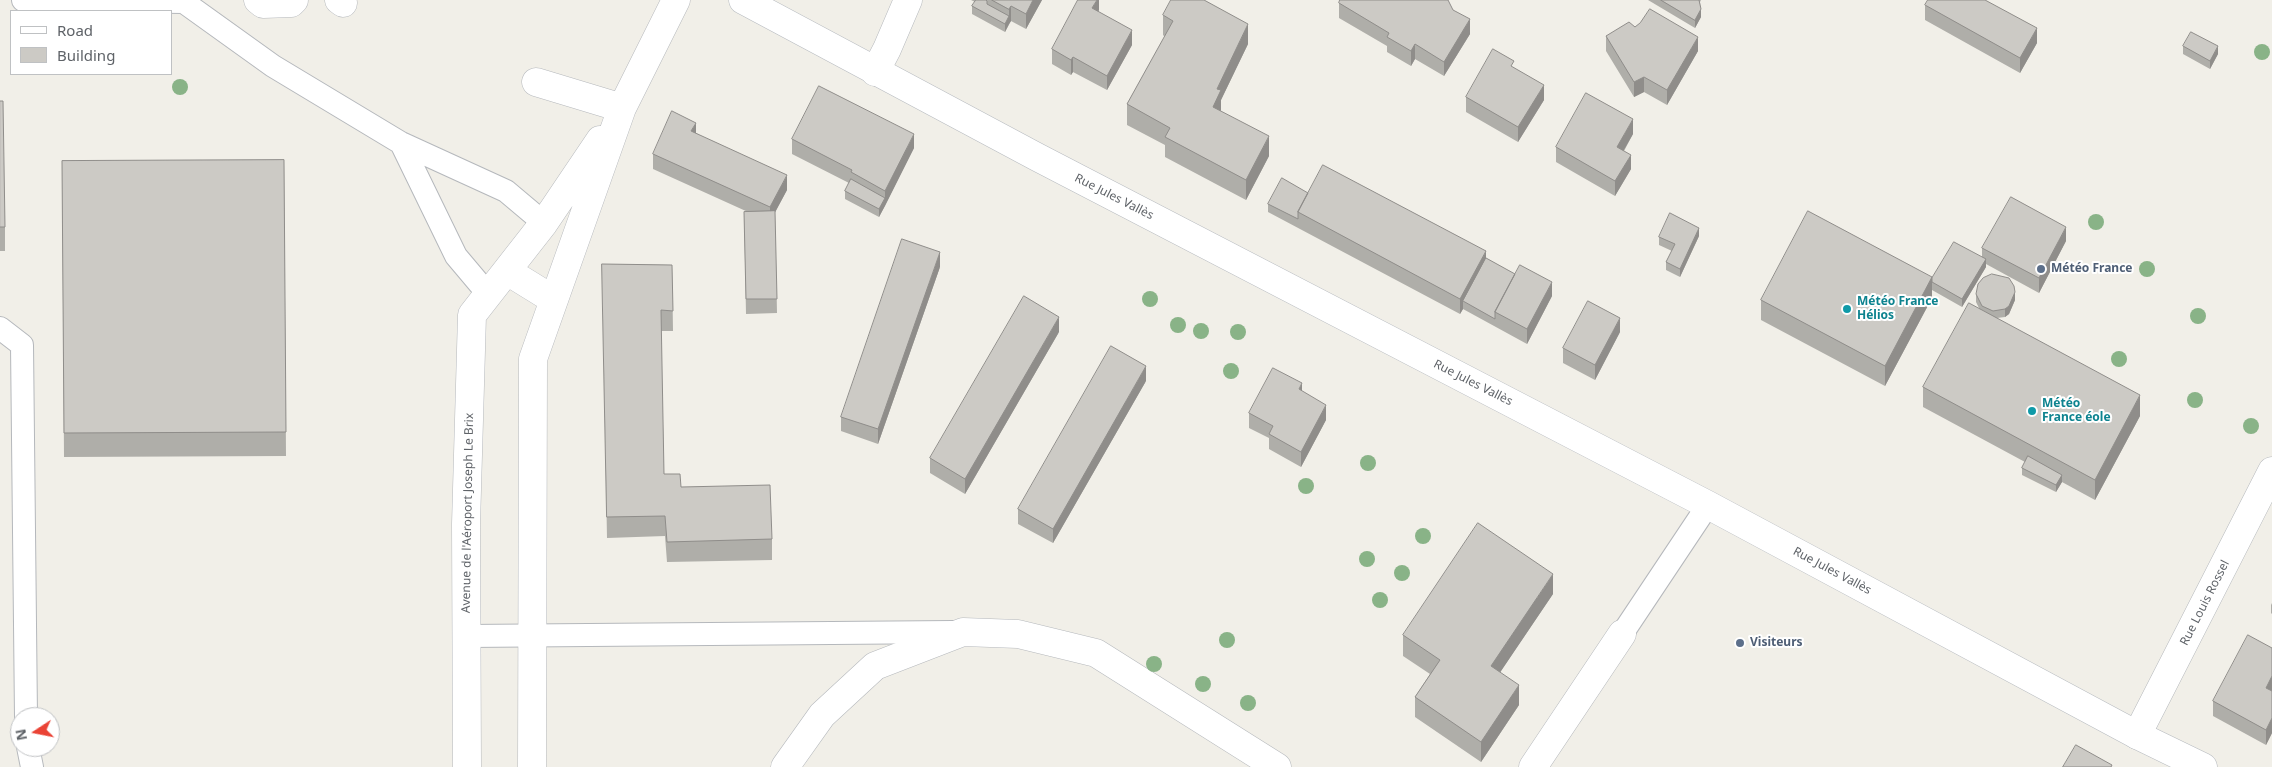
<!DOCTYPE html>
<html>
<head>
<meta charset="utf-8">
<style>
  body { margin:0 }
  #map { position:relative; width:2272px; height:767px; overflow:hidden; background:#f1efe8; font-family:"Noto Sans",sans-serif }
  canvas { display:block }
  .legend { position:absolute; left:10px; top:10px; width:162px; height:65px; box-sizing:border-box; background:#fff; border:1px solid #bfc1c3; margin:0; padding:6px 9px; list-style:none; font-size:15px; color:#5f6368 }
  .legend li { display:flex; align-items:center; gap:10px; height:25px }
  .legend b { width:25px; border:1px solid #bfc1c3 }
  .north { position:absolute; left:10px; top:707px; width:50px; height:50px; box-sizing:border-box; background:#fff; border:1px solid #bfc1c3; border-radius:50%; rotate:259deg; font-size:14px; font-weight:700; line-height:20px; text-align:center; color:#5f6368 }
  .north::after { content:''; display:block; margin:auto; width:18px; height:22px; background:#ea4335; clip-path:polygon(50% 0,100% 100%,50% 72%,0 100%) }
</style>
</head>
<body>
<div id="map">
<canvas width="2272" height="767"></canvas>
<ul class="legend">
<li><b style="height:6px;background:#fff"></b>Road</li>
<li><b style="height:14px;background:#cccac5"></b>Building</li>
</ul>
<div class="north">N</div>
</div>
<script>
const ctx = document.querySelector('canvas').getContext('2d');
ctx.lineJoin = 'round';
function strokePath(path, color, width, dash) { ctx.strokeStyle = color; ctx.lineWidth = width; ctx.lineCap = dash ? 'butt' : 'round'; ctx.setLineDash(dash || []); ctx.stroke(path); }
function fill(path, color) { ctx.fillStyle = color; ctx.fill(path, 'evenodd'); }
function drawText(font, color, halo, rows, align = 'center') {
  ctx.font = font + ' "Noto Sans",sans-serif'; ctx.lineWidth = 4; ctx.setLineDash([]); ctx.textBaseline = 'middle'; ctx.strokeStyle = halo; ctx.fillStyle = color; for (const [text, x, y, turn = 0] of rows) {
    ctx.save(); ctx.translate(x, y); ctx.rotate((+turn || 0) * Math.PI / 180); ctx.textAlign = isNaN(turn) ? turn : align; if (halo) ctx.strokeText(text, 0, 0); ctx.fillText(text, 0, 0); ctx.restore();
  }
}
const lane = new Path2D(`
  M23,0L184,2
  M181,0L273,66L401,143L506,191L544,223
  M401,143L456,256L488,294
  M0,328L22,345L26,717
  M1622,634L1708,505
  M467,636L953,632
  M28,747L32,767`);
const street = new Path2D(`
  M258,0L263,4L291,3L294,0
  M339,0L343,3
  M875,72L887,49L908,0
  M536,82L622,108
  M507,271L554,300
  M2137,735L2272,471
  M467,767L466,524L472,315L544,223L600,140
  M532,767L533,359L622,108L676,0
  M785,767L822,715L875,666L963,632L1018,634L1096,653L1277,767
  M1533,767L1622,634`);
const secondary = new Path2D(`
  M743,0L1037,157L1708,505L2137,735L2203,767`);
const trees = [
  [2262,52],
  [180,87],
  [2096,222],
  [2147,269],
  [1150,299],
  [2198,316],
  [1178,325],
  [1201,331],
  [1238,332],
  [2119,359],
  [1231,371],
  [2195,400],
  [2251,426],
  [1368,463],
  [1306,486],
  [1423,536],
  [1367,559],
  [1402,573],
  [1380,600],
  [1227,640],
  [1154,664],
  [1203,684],
  [1248,703]
];
const wall = new Path2D(`
  M971,0H1042L1026,29L1011,21L1005,32L972,14V6L975,2Z
  M1099,0V10L1098,12L1132,45L1107,90L1073,72L1071,75L1052,64V49Z
  M1648,0H1701L1700,2L1701,17L1695,28Z
  M1339,3L1453,10L1470,34L1444,76L1415,59L1411,66L1387,52V46L1339,18Z
  M1925,5L2037,43L2020,73L1925,20Z
  M1163,15L1248,44L1221,100V111L1269,156L1246,200L1165,157V145L1127,125V104L1165,37L1163,35Z
  M1635,27L1698,51L1667,105L1644,92L1634,97L1606,51V36Z
  M2183,46L2218,54L2210,69L2183,54Z
  M1514,68L1544,100L1518,142L1466,112V97Z
  M0,101L5,227V251H0Z
  M696,133L787,190L775,212L777,313L746,314L744,212H748L653,169V154Z
  M1633,134L1624,151L1631,169L1615,196L1556,162V147Z
  M792,139L914,148L879,217L845,199V191L849,183L792,154Z
  M284,160L286,456L64,457L62,161Z
  M1308,193L1486,258L1552,296L1527,344L1463,309L1460,314L1268,212V204Z
  M1699,236L1680,277L1666,270V262L1672,251L1659,245V237Z
  M2066,241L2039,293L1986,264V267L1962,307L1932,290V298L1885,386L1761,320V300L1932,277L1982,257V248Z
  M602,264L672,265L673,331H661L664,474L681,487L772,539V560L667,562L665,536L607,538Z
  M940,267L878,444L841,431V417Z
  M1976,294L2015,300L2009,314L2005,317L1997,318L2140,416L2095,500L2062,482L2056,492L2022,475V468L2025,462L1923,407V387L1979,308L1976,302Z
  M1059,332L965,494L930,473V458Z
  M1620,332L1595,380L1563,363V348Z
  M1146,381L1053,543L1018,524V509Z
  M1302,391L1326,420L1301,467L1269,449V438L1249,428V413Z
  M1553,594L1500,672L1519,705L1481,762L1415,717V697L1430,674L1403,656V635Z
  M2272,603V614L2271,613V605Z
  M2272,648V733L2266,745L2213,716V701Z`);
const shadedWall = new Path2D(`
  M1033,0H1042L1026,29V14Z
  M1097,0H1099V10L1092,23V8Z
  M1011,6V21L1009,24V9Z
  M1701,9V17L1695,28V20Z
  M1009,16V24L1005,32V24Z
  M1470,19V34L1444,76V62Z
  M1248,24V44L1221,100V110L1213,127V107L1217,89Z
  M2037,28V43L2020,73V58Z
  M1132,30V45L1107,90V76Z
  M1698,37V51L1667,105V90Z
  M1415,44V59L1411,66V51Z
  M2218,46V54L2210,69V61Z
  M1073,57V72L1071,75V60Z
  M1644,77V92L1634,97V82Z
  M1544,85V100L1518,142V127Z
  M1633,119V134L1617,162V147Z
  M696,123V138L691,131Z
  M914,134V148L885,206V191Z
  M1269,136V156L1246,200V180Z
  M1631,155V169L1615,196V181Z
  M787,175V190L770,222V207Z
  M885,198V206L879,217V209Z
  M2066,227V241L2039,293V278Z
  M1699,228V236L1680,277V269Z
  M1486,251V266L1463,301V309L1460,314V299Z
  M940,252V267L878,444V429Z
  M1986,259V267L1962,307V299Z
  M1932,277V298L1885,386V366Z
  M1552,282V296L1527,344V329Z
  M2015,292V300L2009,314L2005,317V309Z
  M1059,317V332L965,494V479Z
  M1620,318V332L1595,380V365Z
  M1146,366V381L1053,543V529Z
  M1302,383V398L1299,389Z
  M2140,395V416L2095,500V480Z
  M1326,405V420L1301,467V452Z
  M2062,475V482L2056,492V485Z
  M1553,574V594L1491,686V666Z
  M2272,676V691L2266,688Z
  M1519,685V705L1481,762V742Z
  M2272,718V733L2266,745V730Z`);
const building = new Path2D(`
  M976,0H986L987,1V4L1009,16L1005,24L972,6Z
  M992,0H1033L1026,14L1011,6L1009,9Z
  M1078,0H1097L1092,8L1132,30L1107,76L1073,57L1071,60L1052,49Z
  M1171,0H1204L1248,24L1217,89L1221,90L1213,107L1269,136L1246,180L1165,137L1170,128L1127,104L1173,21L1163,15Z
  M1340,0H1448L1453,10L1470,19L1444,62L1415,44L1411,51L1387,37L1389,33L1339,3Z
  M1661,0H1699L1701,9L1695,20Z
  M1928,0H1985L2037,28L2020,58L1925,5Z
  M1650,9L1698,37L1667,90L1644,77L1634,82L1606,36L1629,22L1635,27L1640,23Z
  M2191,32L2218,46L2210,61L2183,46Z
  M1493,49L1514,61L1511,66L1544,85L1518,127L1466,97Z
  M819,86L914,134L885,191L851,172L852,170L792,139Z
  M1586,93L1633,119L1617,147L1631,155L1615,181L1556,147Z
  M0,101H3L5,227H0Z
  M672,111L696,123L691,131L787,175L770,207L653,154Z
  M284,160L286,432L64,433L62,161Z
  M1323,165L1486,251L1460,299L1298,212Z
  M1282,178L1308,193L1298,212V219L1268,204Z
  M851,179L885,198L879,209L845,191Z
  M2011,197L2066,227L2039,278L1982,248Z
  M775,211L777,299H746L744,212Z
  M1808,211L1932,277L1885,366L1761,300Z
  M1670,213L1699,228L1680,269L1666,262L1675,244L1659,237Z
  M902,239L940,252L878,429L841,417Z
  M1954,242L1986,259L1962,299L1932,282V278Z
  M1486,258L1515,274L1495,312V319L1463,301Z
  M602,264L672,265L673,311L661,310L664,474H680L681,487L770,485L772,539L667,542L665,516L607,517Z
  M1520,265L1552,282L1527,329L1495,312Z
  M1992,274L2009,278L2014,286L2015,292L2009,306L2005,309L1993,311L1982,306L1976,294L1978,284L1983,278Z
  M1024,296L1059,317L965,479L930,458Z
  M1588,301L1620,318L1595,365L1563,348Z
  M1969,303L2140,395L2095,480L1923,387Z
  M1111,346L1146,366L1053,529L1018,509Z
  M1273,368L1302,383L1299,389L1326,405L1301,452L1269,434L1273,426L1249,413Z
  M2028,456L2062,475L2056,485L2022,468Z
  M1478,523L1553,574L1491,666L1519,685L1481,742L1415,697L1440,660L1403,635Z
  M2248,635L2272,648V676L2266,688L2272,691V718L2266,730L2213,701Z
  M2076,745L2112,765L2111,767H2063Z`);
const markers = [
  [2041,269,5,"#5c6f8a"],
  [1847,309,5,"#0f9aa8"],
  [2032,411,5,"#0f9aa8"],
  [1740,643,5,"#5c6f8a"]
];
const streetNames = [
  ["Rue Jules Vallès",1114,197,27],
  ["Rue Jules Vallès",1473,383,27],
  ["Avenue de l'Aéroport Joseph Le Brix",468,513,-89],
  ["Rue Jules Vallès",1832,571,28],
  ["Rue Louis Rossel",2205,603,-63]
];
const serviceNames = [
  ["Météo France",2051,269],
  ["Visiteurs",1750,643]
];
const cultureNames = [
  ["Météo France",1857,302],
  ["Hélios",1857,316],
  ["Météo",2042,404],
  ["France éole",2042,418]
];
strokePath(lane, '#b5b8bc', 24);
strokePath(street, '#b5b8bc', 29);
strokePath(secondary, '#b6babf', 29);
strokePath(lane, '#fff', 22);
strokePath(street, '#fff', 28);
strokePath(secondary, '#fff', 28);
ctx.fillStyle = '#89b387';
for (const [x, y] of trees) { ctx.beginPath(); ctx.arc(x, y, 8, 0, 2 * Math.PI); ctx.fill(); }
fill(wall, '#afaea9');
fill(shadedWall, '#8f8d8a');
fill(building, '#cccac5');
strokePath(building, '#8f8d8a', 1);
for (const [x, y, r, color] of markers) { const dot = new Path2D(); dot.arc(x, y, r, 0, 2 * Math.PI); ctx.fillStyle = color; ctx.fill(dot); strokePath(dot, '#fff', 2); }
drawText('12px', '#5f6368', '#fff', streetNames);
drawText('bold 12px', '#4e5e75', '#fff', serviceNames, 'left');
drawText('bold 12px', '#0d838f', '#fff', cultureNames, 'left');
</script>
</body>
</html>
